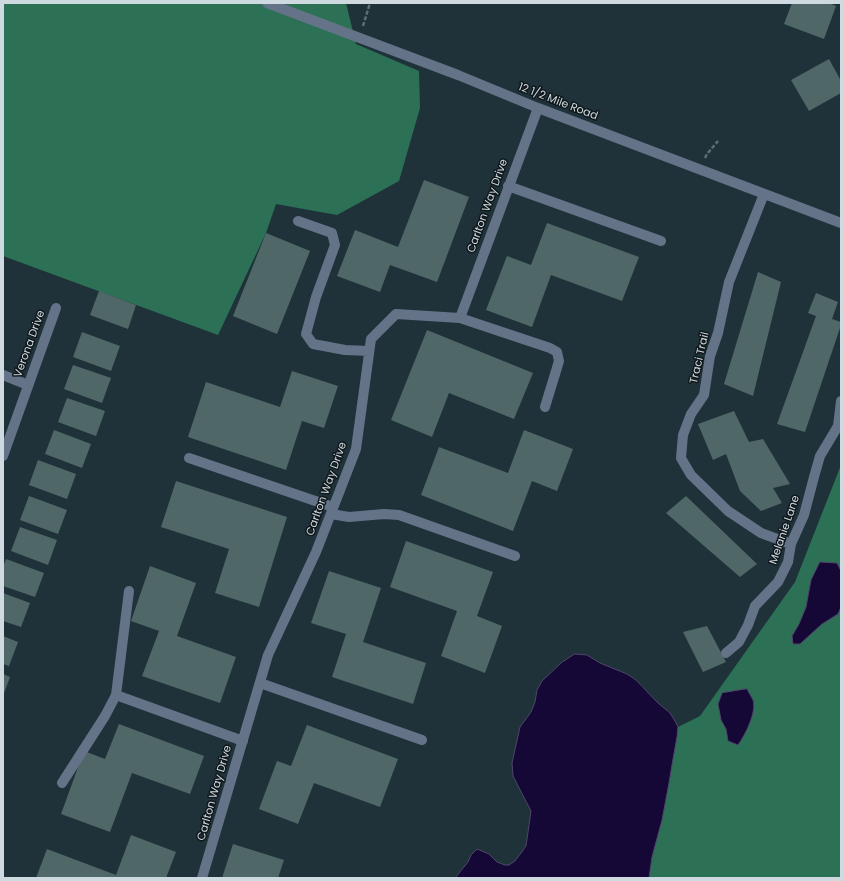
<!DOCTYPE html>
<html>
<head>
<meta charset="utf-8">
<style>
  body { margin:0 }
  #map { position:relative; width:844px; height:881px; overflow:hidden; background:#1f323a; font-family:Poppins,sans-serif }
  canvas { display:block }
  .frame { position:absolute; inset:0; border:4px solid #cfdae0; pointer-events:none }
</style>
</head>
<body>
<div id="map">
<canvas width="844" height="881"></canvas>
<div class="frame"></div>
</div>
<script>
const ctx = document.querySelector('canvas').getContext('2d');
ctx.lineJoin = 'round';
function fill(path, color) { ctx.fillStyle = color; ctx.fill(path, 'evenodd'); }
function strokePath(path, color, width, dash) { ctx.strokeStyle = color; ctx.lineWidth = width; ctx.lineCap = dash ? 'butt' : 'round'; ctx.setLineDash(dash || []); ctx.stroke(path); }
function drawText(font, color, halo, rows, align = 'center') {
  ctx.font = font + ' Poppins,sans-serif'; ctx.lineWidth = 3; ctx.setLineDash([]); ctx.textBaseline = 'middle'; ctx.strokeStyle = halo; ctx.fillStyle = color; for (const [text, x, y, turn = 0] of rows) {
    ctx.save(); ctx.translate(x, y); ctx.rotate((+turn || 0) * Math.PI / 180); ctx.textAlign = isNaN(turn) ? turn : align; if (halo) ctx.strokeText(text, 0, 0); ctx.fillText(text, 0, 0); ctx.restore();
  }
}
const forest = new Path2D(`
  M3,3H346L356,44L419,71L420,108L399,181L337,215L276,204L266,233L218,335L3,256Z
  M841,465V571L837,563L811,580L806,607L799,624L792,636L800,644L822,624L838,614L841,607V878H649L652,857L662,820L669,783L673,759L677,737L678,727L700,716L795,582ZM747,689C749,693 751,696 753,700C757,712 745,735 738,745L728,741L726,729L721,720L722,693Z`);
const water = new Path2D(`
  M820,562L837,563L841,571V607L838,614L822,624L800,644H793L792,636L799,624L806,607L811,580Z
  M575,654L587,655L600,663L627,674L636,680L658,703L670,713L675,721L678,727L677,737L673,759L669,783L662,820L652,857L649,878H455L468,862L471,855L477,849L489,854L497,862L505,865H509L515,861L521,853L526,846L531,811L513,776L512,763L520,727L531,712L535,702L537,690L542,681L561,663Z
  M747,689C749,693 751,696 753,700C757,712 745,735 738,745L728,741L726,729L721,720L718,704L722,693Z`);
const building = new Path2D(`
  M792,3H829L836,6L824,39L784,24Z
  M829,59L841,81V93L809,111L791,80Z
  M424,180L469,197L437,282L390,265L380,292L337,276L355,230L398,247Z
  M547,223L639,257L622,301L551,275L532,327L486,310L507,256L531,265Z
  M266,233L310,251L277,334L233,316Z
  M758,272L781,282L753,396L724,384Z
  M99,291L136,305L128,329L90,315Z
  M816,293L838,302L832,319L841,322V325L805,432L777,424L816,316L808,313Z
  M427,330L533,373L514,419L449,393L432,437L391,420Z
  M82,332L120,346L111,371L73,357Z
  M73,365L111,378L102,403L64,389Z
  M292,371L338,386L324,428L302,421L286,470L188,437L206,382L280,407Z
  M67,398L105,411L96,436L58,422Z
  M734,411L749,442L763,439L790,484L773,488L782,503L761,511L740,491L726,454L713,460L698,424Z
  M54,430L91,444L82,468L45,454Z
  M524,430L573,449L557,491L532,481L513,531L421,495L439,447L508,473Z
  M38,460L76,474L67,499L29,485Z
  M176,481L287,517L259,607L215,593L229,549L161,527Z
  M29,496L67,510L58,534L20,520Z
  M686,496L757,564L740,577L666,513Z
  M20,527L57,540L48,565L11,551Z
  M406,541L493,572L477,616L502,626L485,673L441,656L457,611L390,587Z
  M6,559L44,573L35,597L3,586V567Z
  M150,566L196,583L177,636L236,657L220,703L142,676L159,631L131,621Z
  M329,571L381,588L363,642L426,663L413,704L332,677L346,634L311,623Z
  M3,593L30,603L21,627L3,621Z
  M707,626L726,662L703,672L683,632Z
  M3,636L18,642L9,666L3,664Z
  M3,674L10,677L3,696Z
  M119,724L204,756L190,794L132,773L110,832L61,814L84,751L105,759Z
  M307,725L398,759L380,807L314,783L298,824L259,809L277,761L291,766Z
  M131,835L176,852L166,878H36L47,849L116,875Z
  M233,844L284,860L278,878H222Z`);
const path = new Path2D(`
  M363,26L370,3
  M705,158L707,154L718,141`);
const minor = new Path2D(`
  M267,3L458,75L538,108L841,223
  M508,186L661,241
  M764,194L729,282L718,333L710,356L704,395L691,414L683,435L681,458L691,475L728,511L761,533L791,544
  M298,221L332,233L335,245L316,297L306,334L313,344L345,350L369,351
  M460,318L550,348L557,352L559,361L545,407
  M3,375L28,385
  M3,456L56,308
  M189,458L333,507
  M331,514L349,517L384,514L399,515L515,556
  M726,653L739,642L748,625L755,606L778,582L788,562L791,544L804,515L814,477L820,456L838,426L841,401
  M260,683L422,740
  M116,695L243,741
  M62,783L105,716L116,695L129,591
  M202,878L268,655L316,552L356,449L371,339L396,314L460,318L538,108`);
const streetNames = [
  ["12 1/2 Mile Road",558,102,21],
  ["Carlton Way Drive",488,206,-70],
  ["Verona Drive",30,344,-70],
  ["Traci Trail",700,358,-77],
  ["Carlton Way Drive",327,489,-70],
  ["Melanie Lane",785,530,-71],
  ["Carlton Way Drive",215,793,-74]
];
fill(forest, '#2c7155');
fill(water, '#160836');
strokePath(water, '#4e4769', 1);
fill(building, '#506767');
strokePath(path, '#5e6e75', 2.5, [4, 2]);
strokePath(minor, '#657389', 10);
drawText('11px', '#cfdae0', '#10181c', streetNames);
</script>
</body>
</html>
